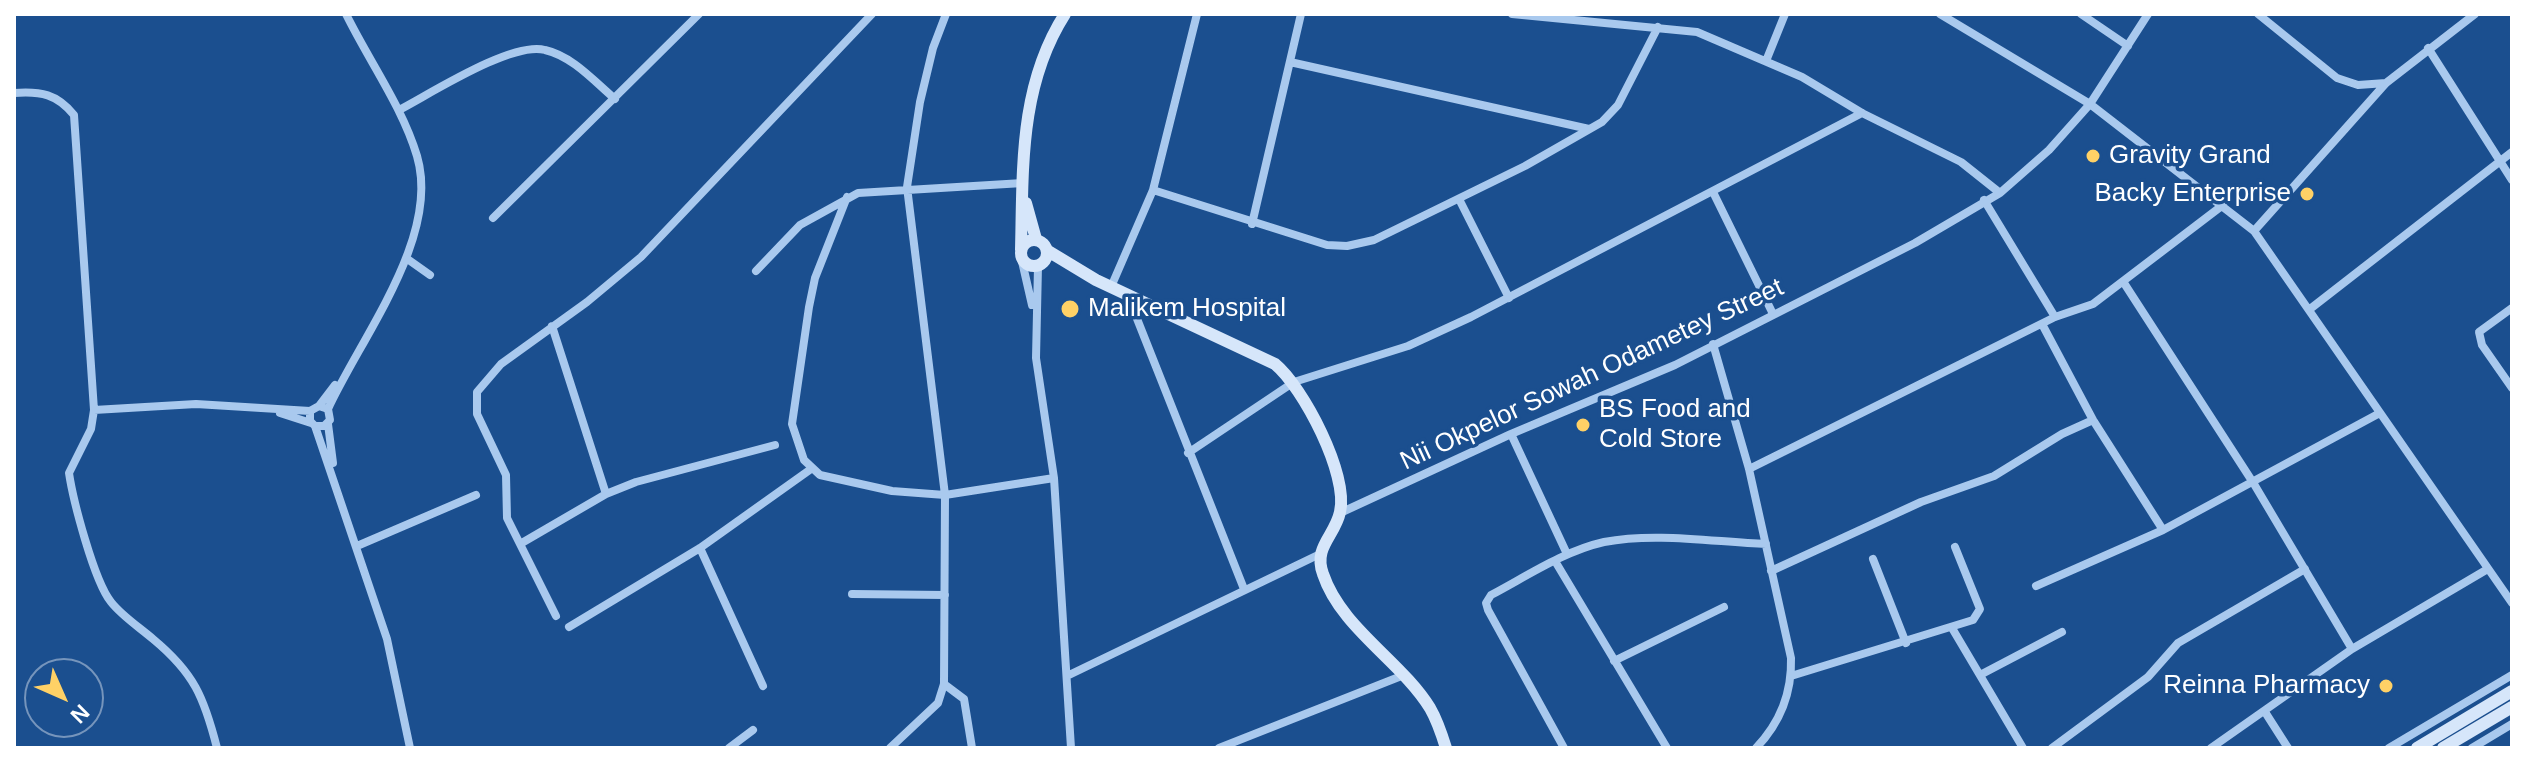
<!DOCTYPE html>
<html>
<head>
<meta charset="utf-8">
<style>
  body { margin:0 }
  #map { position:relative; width:2526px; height:762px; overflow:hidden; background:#1b4f8f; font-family:Helvetica,sans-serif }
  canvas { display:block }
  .frame { position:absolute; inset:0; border:16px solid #fff; pointer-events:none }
  .north { position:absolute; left:24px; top:658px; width:80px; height:80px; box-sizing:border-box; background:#1b4f8f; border:2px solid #7695bc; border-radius:50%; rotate:135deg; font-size:22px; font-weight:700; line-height:32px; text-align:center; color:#fff }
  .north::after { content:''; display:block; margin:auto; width:28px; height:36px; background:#ffd166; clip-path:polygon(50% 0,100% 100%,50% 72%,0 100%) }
</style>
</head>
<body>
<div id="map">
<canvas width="2526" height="762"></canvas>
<div class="frame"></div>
<div class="north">N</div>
</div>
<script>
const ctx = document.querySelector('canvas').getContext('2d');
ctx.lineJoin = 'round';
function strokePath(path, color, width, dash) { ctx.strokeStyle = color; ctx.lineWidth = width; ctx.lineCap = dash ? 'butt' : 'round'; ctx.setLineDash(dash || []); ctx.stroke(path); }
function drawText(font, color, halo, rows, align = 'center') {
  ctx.font = font + ' Helvetica,sans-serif'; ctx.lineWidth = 7; ctx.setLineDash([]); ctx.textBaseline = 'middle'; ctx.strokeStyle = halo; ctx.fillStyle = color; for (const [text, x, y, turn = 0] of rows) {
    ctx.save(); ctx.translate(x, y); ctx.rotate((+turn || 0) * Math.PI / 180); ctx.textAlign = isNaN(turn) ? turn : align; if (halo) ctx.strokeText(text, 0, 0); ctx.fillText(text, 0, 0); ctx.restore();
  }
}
const street = new Path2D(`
  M1512,14L1697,32L1802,77L1862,113L1961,162L2000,193
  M1940,14L2090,104L2254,231L2512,603
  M2081,14L2128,46
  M2258,14L2337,78L2358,85L2386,83
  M2428,48L2512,180
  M1766,61L1785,14
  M1290,62L1589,129
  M14,93C41,91 57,94 74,115L94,410L196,404L310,411L319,406L328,409L330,420L324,426H315L310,421V411
  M399,110C430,94 512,41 545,50C572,56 594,81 615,99
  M1153,190L1327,245L1347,246L1374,240L1525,166L1602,122L1618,105L1658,27
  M1713,192L1773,314
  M847,197L815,278L809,307L792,424L804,460L820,475L892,491L945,495L1054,478
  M1459,199L1509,298
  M1984,200L2055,317
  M493,218L699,14
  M1252,224L1301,14
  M2254,231L2386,83L2475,14
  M1021,257L1032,305
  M406,258L430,275
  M1038,266L1036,358L1054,478L1071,748
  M756,271L800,225L858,193L1023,183
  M2124,283L2254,484L2352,649
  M1111,287L1153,190L1197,14
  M1128,296L1244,589
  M2512,308L2479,332L2482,345L2512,388
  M2310,309L2512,152
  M2042,324L2093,420L2163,530
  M552,326L606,494
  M1713,344L1749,469L1791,658C1792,692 1780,723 1756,748
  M319,406L335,385
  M328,409C361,337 441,237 417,156C402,106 369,61 346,14
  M94,410L91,429L69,473C73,500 94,581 111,602C122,616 139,627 153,639C194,673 204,697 217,748
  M280,413L311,423
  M328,424L333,463
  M315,426L387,639L410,748
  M1511,434L1567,554
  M1188,453L1294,382L1408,346L1471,317L1862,113
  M1749,469L2055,317L2093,304L2223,205
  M1340,513L1511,434L1675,365L1915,243L2000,193L2049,150L2090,104L2148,14
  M520,544L606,494L636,482L775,445
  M357,546L476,495
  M700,548L763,686
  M1873,559L1906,643
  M1555,561L1667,748
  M1771,571L1921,502L1994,476L2062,434L2093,420
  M2036,586L2163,530L2378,414
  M852,594L945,595
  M556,616L507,518L506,475L477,414V392L501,364L587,302L641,257L872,14
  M569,627L700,548L811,469
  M1952,628L2023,748
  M1614,661L1724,607
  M1069,675L1320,554
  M1980,675L2062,632
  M1791,676L1973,620L1980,609L1955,547
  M944,684L964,699L972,748
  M2265,712L2288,748
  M729,748L753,730
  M890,748L938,703L944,684L945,495L907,187L920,102L933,48L946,14
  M1219,748L1404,675
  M1564,748L1488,610L1486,603L1491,595C1527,576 1564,551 1604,542C1655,532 1714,542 1766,544
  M2052,748L2148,677L2178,643L2305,569
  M2211,748L2352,649L2486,570
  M2389,748L2512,675
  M2472,748L2512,724`);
const secondary = new Path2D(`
  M1026,203L1036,239
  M1021 253a13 13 0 1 1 26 0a13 13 0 1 1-26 0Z
  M1021,250C1023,168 1019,86 1065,14
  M1048,251L1096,280L1275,364C1303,387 1349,475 1340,512C1335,536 1313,547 1323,574C1341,628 1401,661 1430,708C1437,720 1442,735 1446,748
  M2417,748L2512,691
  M2443,748L2512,707`);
const markers = [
  [2093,156,8,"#ffd166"],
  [2307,194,8,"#ffd166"],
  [1070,309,10,"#ffd166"],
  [1583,425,8,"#ffd166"],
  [2386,686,8,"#ffd166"]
];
const poiNames = [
  ["Gravity Grand",2109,156],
  ["Backy Enterprise",2291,194,"right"],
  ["Malikem Hospital",1088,309],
  ["BS Food and",1599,410],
  ["Cold Store",1599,440],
  ["Reinna Pharmacy",2370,686,"right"]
];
const streetNames = [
  ["Nii Okpelor Sowah Odametey Street",1592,375,-25]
];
strokePath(street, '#a9c9ee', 8);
strokePath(secondary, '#d6e6fa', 12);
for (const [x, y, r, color] of markers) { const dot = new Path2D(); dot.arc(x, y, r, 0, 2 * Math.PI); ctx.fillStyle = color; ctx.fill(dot); strokePath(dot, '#1b4f8f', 3); }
drawText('26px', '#fff', '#1b4f8f', poiNames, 'left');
drawText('26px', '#fff', '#1b4f8f', streetNames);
</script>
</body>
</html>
